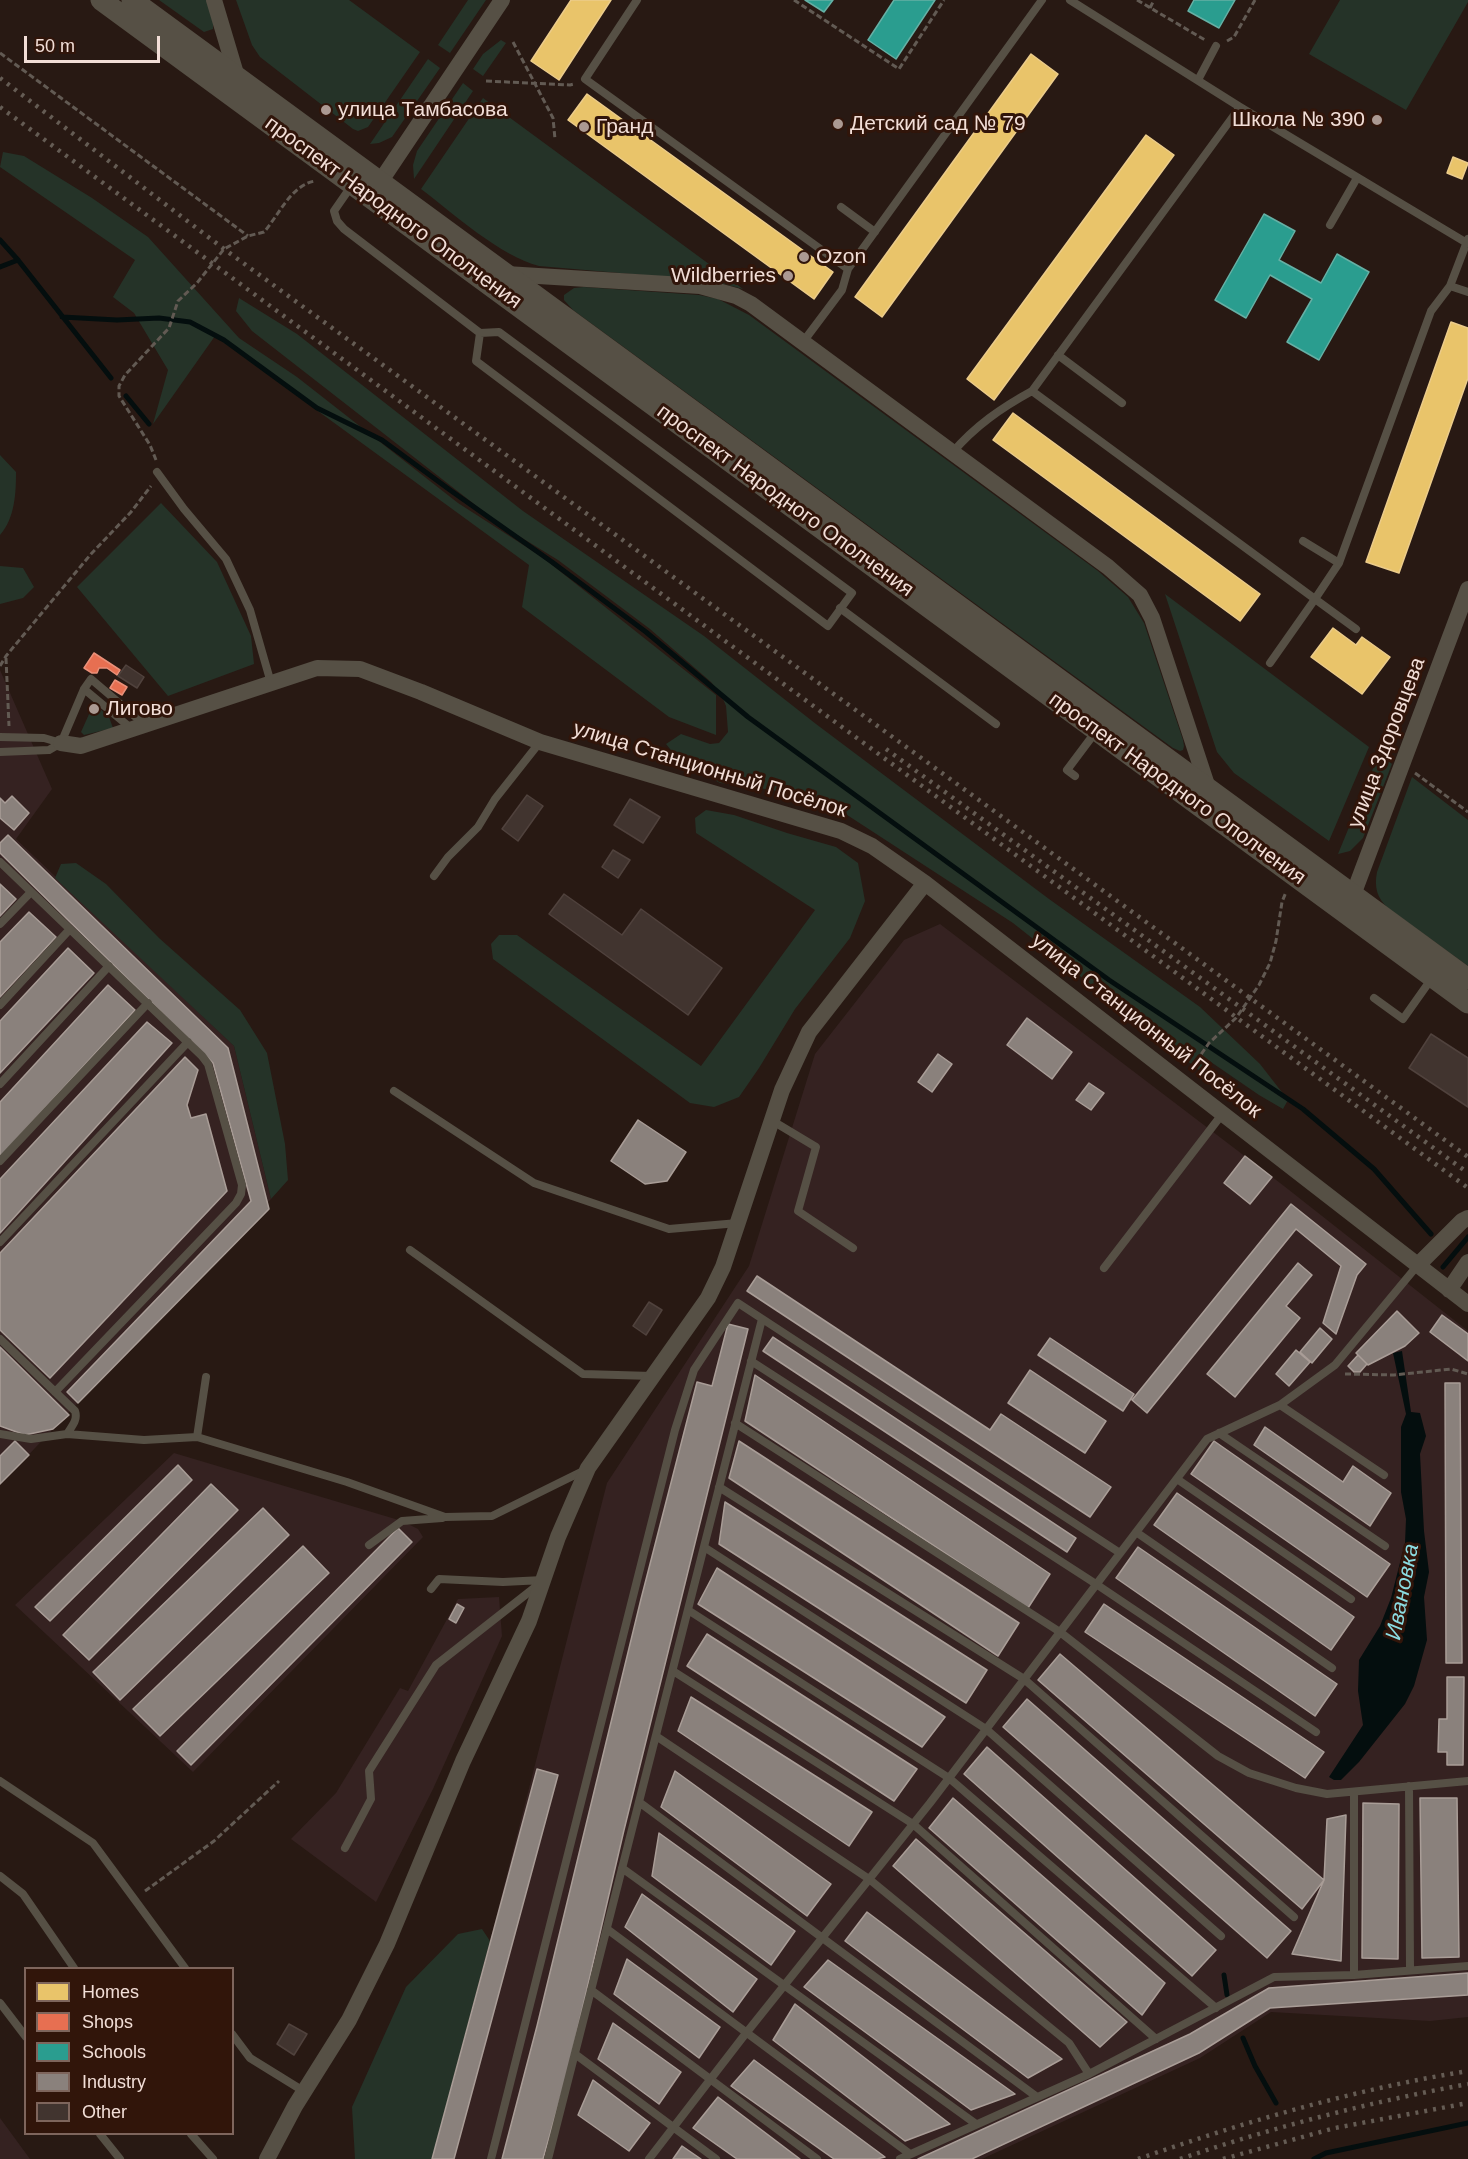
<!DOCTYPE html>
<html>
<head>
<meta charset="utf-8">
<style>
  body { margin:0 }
  #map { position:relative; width:1468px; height:2159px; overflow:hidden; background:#281913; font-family:Arial,sans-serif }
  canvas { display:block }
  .legend { position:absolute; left:24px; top:1967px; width:210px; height:168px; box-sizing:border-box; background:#31150a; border:2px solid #7e655c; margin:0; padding:8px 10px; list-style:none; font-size:18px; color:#f2ded7 }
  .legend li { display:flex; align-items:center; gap:12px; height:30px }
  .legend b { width:30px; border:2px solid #7e655c }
  .scale { position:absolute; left:24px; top:36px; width:136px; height:27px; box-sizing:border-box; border:3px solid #f2ded7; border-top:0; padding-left:8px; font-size:18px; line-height:21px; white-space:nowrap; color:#f2ded7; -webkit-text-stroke:4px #31150a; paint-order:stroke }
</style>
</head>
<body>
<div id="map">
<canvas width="1468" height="2159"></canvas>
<ul class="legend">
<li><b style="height:16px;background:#e9c46a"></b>Homes</li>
<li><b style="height:16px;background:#e76f51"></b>Shops</li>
<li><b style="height:16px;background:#2a9d8f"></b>Schools</li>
<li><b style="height:16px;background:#8a817c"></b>Industry</li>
<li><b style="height:16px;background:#41342f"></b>Other</li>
</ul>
<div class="scale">50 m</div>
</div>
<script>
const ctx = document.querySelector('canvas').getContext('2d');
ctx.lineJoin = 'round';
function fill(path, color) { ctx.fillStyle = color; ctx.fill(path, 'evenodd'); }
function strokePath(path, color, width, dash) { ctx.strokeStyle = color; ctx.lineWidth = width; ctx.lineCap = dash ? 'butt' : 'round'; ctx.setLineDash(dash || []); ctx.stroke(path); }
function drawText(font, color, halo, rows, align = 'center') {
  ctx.font = font + ' Arial,sans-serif'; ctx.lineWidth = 6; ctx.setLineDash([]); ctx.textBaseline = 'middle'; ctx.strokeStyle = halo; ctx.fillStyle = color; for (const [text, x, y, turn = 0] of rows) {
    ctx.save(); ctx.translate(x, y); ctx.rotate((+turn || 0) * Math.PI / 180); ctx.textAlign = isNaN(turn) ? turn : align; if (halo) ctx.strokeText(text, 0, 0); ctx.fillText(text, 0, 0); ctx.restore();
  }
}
const industrial = new Path2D(`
  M0,670L52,789L16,839L234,1046L271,1199L0,1485Z
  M940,924L1284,1186L1468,1331V2017L1430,2021L1271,2012L1200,2058L982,2159H432L490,1941L607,1483L749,1266L815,1054L904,940Z
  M174,1453L402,1521L418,1529L423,1537L193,1772L15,1605Z
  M499,1597L502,1636L433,1789L376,1902L291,1839L336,1793L400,1688L408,1691L458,1599Z
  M0,2118L30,2159H0Z`);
const green = new Path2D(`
  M159,0H207L213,22V29L204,32Z
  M236,0H349L420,52L368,127L358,131L353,129L260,57L252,45Z
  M468,0H486L450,53L438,45Z
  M1340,0H1468V2L1406,110L1309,54Z
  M501,40L506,43L483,76L473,69L483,54Z
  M428,59L440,68L392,137L379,143L370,144Z
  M463,83L473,91L414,179L413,165L417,151Z
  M483,98L743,289L712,281L539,266C500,256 454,214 421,189Z
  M3,152L24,156L92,198L148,237L239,338L297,377L458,503L542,557L716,695V735L669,717L522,607L529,565L215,336L153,424L168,370L134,313L113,297L135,260L0,167Z
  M584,287L699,295L718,299L749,315L1098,571L1128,597L1144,623L1183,740L1184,746L1183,750L1180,751L1173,748L573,310L564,300V295L574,288Z
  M239,298L297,334L523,511L704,636L816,724L1049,899L1200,1007L1260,1064L1288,1100L1283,1109L1259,1095L1208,1060L1200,1071L1013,923L841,811L773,790L720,783L680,761L666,744L681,734L710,744L719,743L728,732L726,706L721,694L711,682L650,629L558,560L501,525L252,331L236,311Z
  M0,455L16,472C16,493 15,518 0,535Z
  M161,503L217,562L251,636L254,664L168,696L77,587Z
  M0,566L23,568L34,587L23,598L0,604Z
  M1165,594L1369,747L1329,841L1234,773L1217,752Z
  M99,708L109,717L113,728L84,735L81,732L90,712Z
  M1379,754L1392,764L1363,838L1350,851L1338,854Z
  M1412,777L1468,820V966L1388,908C1377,898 1374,887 1377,872Z
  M706,810L734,815L787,833L836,847L858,863L865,901L850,938L795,1009L759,1068L739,1097L714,1107L690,1103L493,959L491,944L499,935H517L701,1066L815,910L696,833L695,818Z
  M76,863L106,884L159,938L240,1010L267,1053L285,1144L288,1180L271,1199L234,1046L55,878L61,864Z
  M482,1929L490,1941L432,2159H355L352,2107L406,1987L458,1934Z`);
const water = new Path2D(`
  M1402,1351L1411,1412L1420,1413L1426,1436L1420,1454L1424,1531L1429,1572L1424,1597L1427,1640L1414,1686L1405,1704L1359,1762L1341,1780H1334L1329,1777L1363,1725L1358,1691L1359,1660L1380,1626L1391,1598L1405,1543L1406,1519L1401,1492V1427L1406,1414L1393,1353Z`);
const homes = new Path2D(`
  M571,0H611L559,80L531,61Z
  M1031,54L1058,74L882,317L855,297Z
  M587,94L833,272L814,299L568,120Z
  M1146,135L1174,155L994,400L967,379Z
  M1453,157L1468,163L1462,179L1447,173Z
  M1451,322L1468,328V378L1399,573L1366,562Z
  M1013,413L1260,594L1240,621L993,440Z
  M1333,628L1356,645L1362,637L1390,657L1362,694L1311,657Z`);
const shops = new Path2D(`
  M94,653L120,670L117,675L107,668H99L97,673H92L84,668Z
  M115,680L127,687L122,695L110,688Z`);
const schools = new Path2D(`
  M805,0H833L824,12Z
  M894,0H935L896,59L868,40Z
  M1194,0H1235L1219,28L1188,11Z
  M1264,214L1295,231L1279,260L1321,283L1337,254L1369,272L1319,360L1287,342L1312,299L1270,275L1246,318L1215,300Z`);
const industry = new Path2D(`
  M12,796L29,813L14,830L0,818V798L5,803Z
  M8,835L228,1048L269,1209L78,1403L67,1392L251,1201L213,1063L0,853V843Z
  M0,884L16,899L0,916Z
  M29,912L56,937L0,997V942Z
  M68,948L94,973L0,1073V1021Z
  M108,985L135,1010L0,1157V1102Z
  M1027,1018L1072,1052L1052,1079L1007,1045Z
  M147,1022L172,1043L0,1233V1179Z
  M938,1054L952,1064L932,1092L918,1082Z
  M185,1057L198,1070L187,1105L191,1118L206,1114L227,1191L50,1378L0,1330V1253Z
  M1089,1083L1104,1093L1091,1110L1076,1100Z
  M638,1120L686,1152L667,1181L645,1184L611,1161Z
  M1245,1156L1272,1177L1250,1204L1224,1183Z
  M1291,1204L1366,1264L1357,1275L1336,1334L1323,1323L1341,1266L1296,1229L1147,1413L1132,1400Z
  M1298,1263L1312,1275L1286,1306L1300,1318L1235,1397L1207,1374Z
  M757,1276L990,1430L1001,1414L1111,1487L1090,1517L747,1291Z
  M1397,1311L1419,1333L1405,1346L1368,1365L1356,1353Z
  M1442,1315L1468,1334V1361L1430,1332Z
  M728,1324L748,1329L624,1830L567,2075L543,2159H502L537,2026L641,1599L697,1382L712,1386Z
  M1320,1328L1332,1339L1312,1363L1300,1352Z
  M773,1337L1076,1538L1067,1552L763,1351Z
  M1050,1338L1134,1394L1123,1411L1038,1355Z
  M0,1347L69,1415L53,1429L25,1435L0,1426Z
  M1296,1350L1310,1362L1289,1386L1276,1374Z
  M1358,1355L1367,1364L1360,1372H1354L1348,1366Z
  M1030,1370L1106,1421L1085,1453L1008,1403Z
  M755,1375L1050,1574L1028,1608L745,1421Z
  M1445,1383H1460L1462,1663H1446Z
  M1265,1427L1343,1482L1353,1466L1391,1493L1370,1526L1254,1445Z
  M15,1441L29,1455L0,1484V1456Z
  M739,1441L1019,1623L998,1656L729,1478Z
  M1214,1441L1390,1564L1367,1597L1191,1474Z
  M178,1465L192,1480L50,1621L35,1607Z
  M211,1484L238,1510L89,1660L63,1635Z
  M1177,1493L1354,1617L1331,1650L1154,1525Z
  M725,1502L987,1670L966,1703L719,1544Z
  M263,1508L289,1535L120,1700L93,1672Z
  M398,1528L412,1542L191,1765L177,1751Z
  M303,1546L329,1573L160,1736L133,1709Z
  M1138,1547L1337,1684L1315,1716L1116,1578Z
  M717,1568L945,1717L922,1747L698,1604Z
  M457,1604L464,1608L456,1623L449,1619Z
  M1104,1604L1324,1752L1305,1778L1085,1632Z
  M707,1634L917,1769L894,1801L687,1666Z
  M1060,1654L1324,1880L1302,1909L1038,1680Z
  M1447,1677H1464L1463,1765H1447V1752H1438L1439,1719H1447Z
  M691,1697L872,1812L849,1846L678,1731Z
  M1027,1699L1291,1931L1267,1958L1003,1727Z
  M987,1747L1216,1950L1192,1976L964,1774Z
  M537,1769L558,1775L454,2159H432Z
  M675,1771L831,1884L807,1916L661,1807Z
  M953,1798L1165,1983L1142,2015L929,1828Z
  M1420,1798H1457L1459,1957L1422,1958Z
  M1363,1803L1399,1804L1398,1959L1362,1958Z
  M1346,1815L1341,1961L1292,1954L1324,1880L1327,1819Z
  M659,1833L795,1931L771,1965L652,1876Z
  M916,1839L1127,2022L1100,2047L893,1866Z
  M642,1894L757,1979L733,2012L625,1927Z
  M867,1912L1062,2059L1028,2078L845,1941Z
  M627,1959L720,2027L699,2058L614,1994Z
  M828,1960L1015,2094L971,2110L804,1987Z
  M1468,1973V1995L1270,2008L1199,2053L972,2159H918L1190,2034L1269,1988Z
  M795,2004L950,2124L905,2141L773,2040Z
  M613,2023L681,2072L659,2104L598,2059Z
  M754,2060L885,2157L877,2159H834L731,2086Z
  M593,2080L650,2123L629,2151L578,2115Z
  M718,2097L800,2159H737L693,2128Z
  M682,2146L701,2159H673Z`);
const stream = new Path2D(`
  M0,240L18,260
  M0,267L18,260L111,378
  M62,317L117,320L159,318L190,322L224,340L317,408L382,440L450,490L552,562L646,632L748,717L1109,980L1303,1109L1374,1169L1431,1234
  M126,396L149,424
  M1443,1267L1468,1237
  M1224,1975L1227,1995
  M1243,2038L1255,2066L1276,2103
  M1314,2159L1326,2153L1468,2123`);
const building = new Path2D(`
  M126,665L144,677L137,688L118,676Z
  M527,795L543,806L518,841L502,829Z
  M630,799L660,817L643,843L614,825Z
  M613,850L630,860L618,878L602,867Z
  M564,894L622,935L641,909L722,968L688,1015L549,914Z
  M1431,1034L1468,1058V1107L1409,1068Z
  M649,1302L662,1310L646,1335L633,1326Z
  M289,2024L307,2034L294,2055L277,2044Z`);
const path = new Path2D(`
  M794,0L899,69L944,0
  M1137,0L1205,40
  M1150,8L1154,0
  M1227,41L1234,37L1255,0
  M513,42L553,118L555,139
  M0,53L248,236
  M486,81L570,85L574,84
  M156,460L150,445L119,396V386L125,375L169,328L178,301L197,283L224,249L248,236L264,232C279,215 291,185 315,181
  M6,658L9,726
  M0,666L6,656L91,554L131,512L151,486
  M1415,773L1468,812
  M1191,1069L1209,1043L1236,1018L1259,985L1270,963L1276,941L1282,902L1286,892
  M1345,1374L1394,1375L1451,1369L1468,1374
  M145,1891L214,1841L279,1781`);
const service = new Path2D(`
  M637,0L585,79L848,269
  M1070,0L1240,107L1467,243
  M1198,80L1216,46
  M352,185L334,211L337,221L344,229L480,333L499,332L852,593L828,626L476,361L480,333
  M841,207L875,232
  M1330,225L1357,178
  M1450,286L1468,292
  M803,342L842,290L848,269L1042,0
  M1058,355L1122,403
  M1032,391L1315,599L1339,563L1431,311L1450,286L1468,239
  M952,453C975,426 1001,408 1032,391L1240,107
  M157,472L184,509L226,559L250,610L271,683
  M1303,541L1339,563
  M840,608L996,724
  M1270,663L1315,599L1356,629
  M84,689L132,729
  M0,737L44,738L61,743
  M0,752L49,750L61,743L84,689L91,679L145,725
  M1075,776L1067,770L1097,730
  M0,862L202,1056L208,1064L242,1185L241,1194L236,1203L55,1392
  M434,876L448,857L478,827L495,799L540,742
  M0,924L31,892
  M1374,998L1403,1019L1432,978
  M0,1005L70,929
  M0,1084L109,966
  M394,1091L534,1183L669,1229L738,1223
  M771,1120L816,1147L798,1211L853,1248
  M0,1161L148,1003
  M0,1242L188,1042
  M410,1250L583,1374L652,1376
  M1104,1268L1223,1113
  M0,1339L75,1411C78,1420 72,1426 67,1434
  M751,1361L1096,1584L1316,1732
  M206,1377L197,1437L347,1482L445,1517L492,1516L585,1470
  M1280,1405L1384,1475
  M735,1423L1060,1632L1218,1756L1249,1773L1296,1788L1327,1794L1468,1781
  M1219,1433L1385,1546
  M0,1434L31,1439L67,1434L144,1440L197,1437
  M1177,1479L1351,1599
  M719,1487L1024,1679L1294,1917
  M1136,1532L1332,1668
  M369,1545L402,1521L442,1518
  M704,1547L986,1729L1221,1936
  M431,1589L439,1579L503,1582L543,1580
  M688,1610L949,1778L1216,2008
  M673,1671L913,1824L1156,2039
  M656,1736L869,1879L1069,2043L1089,2074
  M0,1781L93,1843L185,1968
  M1409,1786L1410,1970
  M1354,1792V1975L1468,1966
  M639,1802L1037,2097
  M345,1848L371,1799L369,1771L436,1665L538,1585
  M622,1868L976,2124
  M0,1876L23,1894L74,1968
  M607,1929L910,2154
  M591,1990L817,2159
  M0,2003L26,2037
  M232,2034L250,2058L305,2092
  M575,2054L716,2159
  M100,2134L120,2159
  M191,2134L213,2159
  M491,2159L675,1430L694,1370L738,1303L1120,1553
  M548,2159L762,1319
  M649,2159L743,2037L930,1803L1207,1439L1280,1405L1335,1365L1417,1266
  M900,2159L1089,2074L1274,1977L1354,1975`);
const minor = new Path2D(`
  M214,0L237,77
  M374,191L502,0
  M506,274L700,286L736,296L751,304L1108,567L1140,595L1152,618L1208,788
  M61,743L81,746L317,668L360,669L421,692L540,742L841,831L872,846L925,883L1468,1304
  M1347,905L1353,895L1468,589
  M1417,1266L1462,1221L1468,1218
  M1449,1290L1468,1262
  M267,2159L295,2106L349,2020L387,1944L463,1761L529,1621L558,1537L588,1468L708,1298L723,1267L782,1090L809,1032L925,883`);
const tertiary = new Path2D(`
  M101,0L1468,1003
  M132,0L1468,979`);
const rail = new Path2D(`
  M0,78L224,249L1468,1157
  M0,107L1468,1188
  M886,749L1468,1173
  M1138,2159C1245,2122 1355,2089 1468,2071
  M1180,2159C1274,2127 1370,2102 1468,2084
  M1223,2159L1335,2128L1468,2103`);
const markers = [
  [326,110,6,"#ab9992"],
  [1377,120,6,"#ab9992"],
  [838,124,6,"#ab9992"],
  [584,127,6,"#ab9992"],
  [804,257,6,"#ab9992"],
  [788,276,6,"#ab9992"],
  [94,709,6,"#ab9992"]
];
const poiNames = [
  ["улица Тамбасова",338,110],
  ["Школа № 390",1365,120,"right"],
  ["Детский сад № 79",850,124],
  ["Гранд",596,127],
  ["Ozon",816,257],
  ["Wildberries",776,276,"right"],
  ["Лигово",106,709]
];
const streetNames = [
  ["проспект Народного Ополчения",393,213,36],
  ["проспект Народного Ополчения",785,501,36],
  ["улица Здоровцева",1387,743,-69],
  ["улица Станционный Посёлок",710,770,17],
  ["проспект Народного Ополчения",1177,789,36],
  ["улица Станционный Посёлок",1146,1026,38]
];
const waterNames = [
  ["Ивановка",1403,1592,-79]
];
fill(industrial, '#352221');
fill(green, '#253328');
fill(water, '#040e0e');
fill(homes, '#e9c46a');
strokePath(homes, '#eccc8b', 1.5);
fill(shops, '#e76f51');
strokePath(shops, '#ea9079', 1.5);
fill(schools, '#2a9d8f');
strokePath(schools, '#66b0a5', 1.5);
fill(industry, '#8a817c');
strokePath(industry, '#a99d97', 1.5);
strokePath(stream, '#040e0e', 5);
fill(building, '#41342f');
strokePath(building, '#50423d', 1.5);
strokePath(path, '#625a53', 3, [6, 3]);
strokePath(service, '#565045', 8);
strokePath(minor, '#565045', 16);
strokePath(tertiary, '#565045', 21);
strokePath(rail, '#655c54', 4.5, [3, 6]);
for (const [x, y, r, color] of markers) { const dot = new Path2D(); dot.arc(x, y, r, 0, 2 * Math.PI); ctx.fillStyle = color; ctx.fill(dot); strokePath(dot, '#31150a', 2); }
drawText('21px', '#f2ded7', '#31150a', poiNames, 'left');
drawText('21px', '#f2ded7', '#31150a', streetNames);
drawText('italic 22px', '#8bdce1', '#31150a', waterNames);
</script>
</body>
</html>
